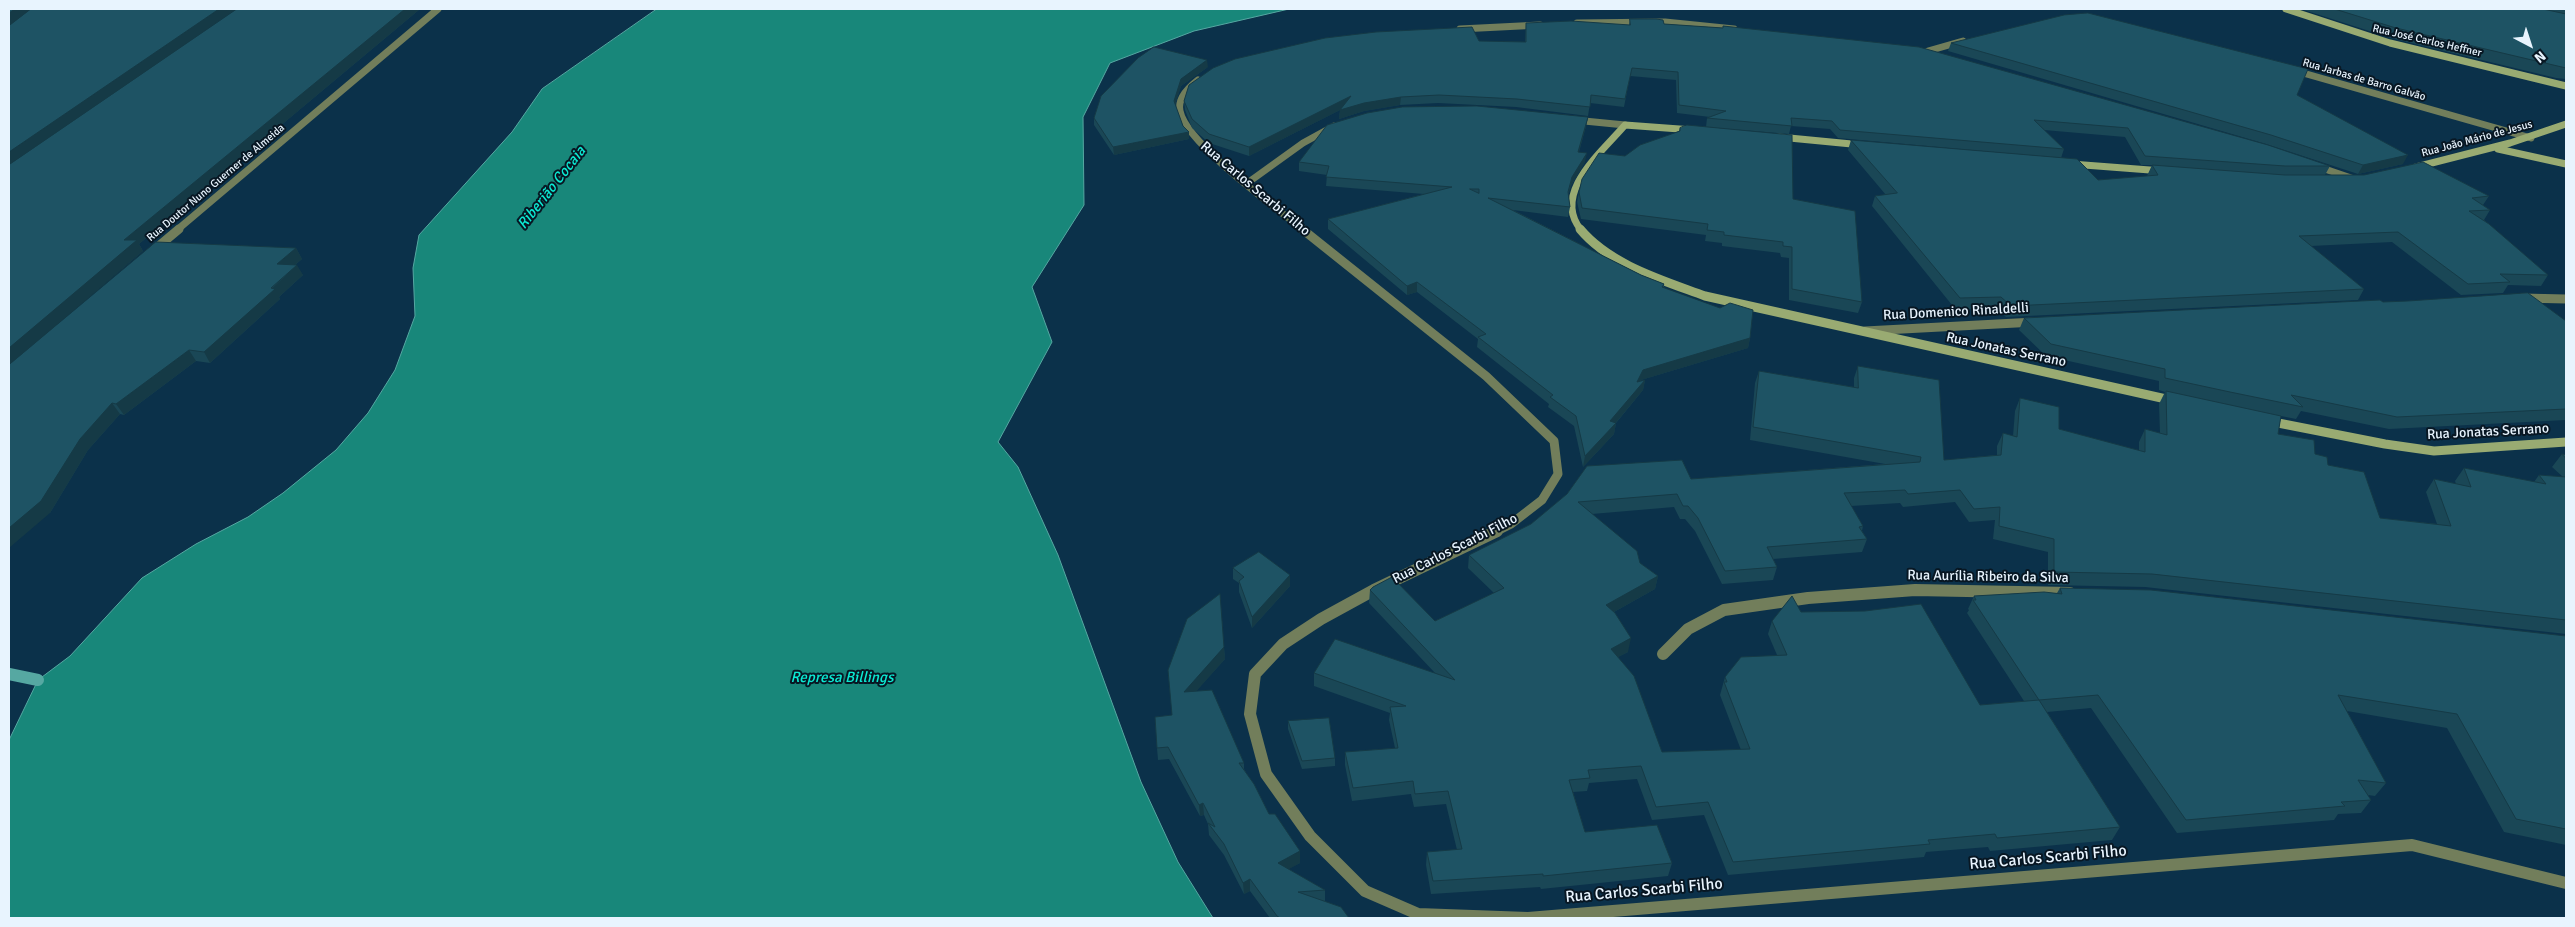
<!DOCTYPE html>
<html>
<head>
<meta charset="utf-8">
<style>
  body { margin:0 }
  #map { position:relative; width:2575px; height:927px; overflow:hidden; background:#0b314a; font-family:Signika,sans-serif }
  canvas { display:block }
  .frame { position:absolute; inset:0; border:10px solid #e8f4fe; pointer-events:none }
  .north { position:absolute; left:2505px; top:20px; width:50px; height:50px; -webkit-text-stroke:4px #081723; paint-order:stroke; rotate:140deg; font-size:14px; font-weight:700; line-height:20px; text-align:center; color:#e8f4fe }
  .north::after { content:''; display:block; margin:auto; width:18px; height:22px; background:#e8f4fe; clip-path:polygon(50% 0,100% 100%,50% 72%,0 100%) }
</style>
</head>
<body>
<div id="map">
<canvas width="2575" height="927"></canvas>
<div class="frame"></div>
<div class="north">N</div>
</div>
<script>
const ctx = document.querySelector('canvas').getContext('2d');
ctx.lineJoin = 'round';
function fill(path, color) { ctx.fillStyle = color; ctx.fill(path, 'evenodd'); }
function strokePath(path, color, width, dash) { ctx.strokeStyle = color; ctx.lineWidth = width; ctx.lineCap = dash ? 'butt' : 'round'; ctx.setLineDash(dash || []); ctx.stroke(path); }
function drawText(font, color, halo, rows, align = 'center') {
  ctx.font = font + ' Signika,sans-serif'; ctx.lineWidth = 4; ctx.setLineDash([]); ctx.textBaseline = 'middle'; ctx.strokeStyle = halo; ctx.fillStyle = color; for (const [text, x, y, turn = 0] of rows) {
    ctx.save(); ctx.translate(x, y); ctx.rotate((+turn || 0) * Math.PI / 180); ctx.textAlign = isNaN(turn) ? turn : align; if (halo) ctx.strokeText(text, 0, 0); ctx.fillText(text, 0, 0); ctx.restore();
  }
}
const water = new Path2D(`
  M657,9H1289L1194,31L1110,63L1083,117L1084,205L1032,287L1052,342L998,442L1018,467L1058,555L1141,782L1178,862L1213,918H9V740L38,680L70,656L142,578L196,544L248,517L283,493L336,450L368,413L395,370L415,316L413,268L419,235L512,132L542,89Z`);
const stream = new Path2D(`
  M9,674L38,680`);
const streetFar2 = new Path2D(`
  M1577,23L1665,22L1734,29
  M1460,29L1540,25
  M1928,51L1963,41
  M2296,71L2531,138
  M1198,80C1189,87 1177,98 1180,111C1186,143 1276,208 1304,230
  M1574,120L1625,125
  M2316,166L2354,179
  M1246,184L1303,143L1334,126
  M177,230L438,9`);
const streetFar1 = new Path2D(`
  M1302,229L1486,376L1554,441L1558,474L1542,500L1511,524L1495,532
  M154,250L179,229
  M2522,298L2566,299
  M1865,331L2035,322`);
const street = new Path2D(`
  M1497,531L1374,590L1321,619L1283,644L1255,674L1250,714L1266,774L1310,836L1365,891L1418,914L1528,918
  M1663,654L1688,629L1724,610L1808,598L1915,590L2070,593
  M1528,918L2412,845L2566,883`);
const secondaryFar1 = new Path2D(`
  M2286,9L2390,43L2566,86
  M1779,137L1862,145
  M2498,149L2566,164
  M2071,164L2163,171
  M2416,167L2510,143L2566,124
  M1581,230C1551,193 1602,152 1625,125L1693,130`);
const secondary = new Path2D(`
  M1580,229C1610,265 1662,280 1705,296L2175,401
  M2268,421L2385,444L2434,451L2566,442`);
const wall = new Path2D(`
  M9,9H236L166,58L237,9H420L139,244L143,251L56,325L296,248L302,259L295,265L303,275L279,297L280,299L210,363L196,361L124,415L120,414L88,450L50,513Z
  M2301,9H2566V79L2556,78L2391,38Z
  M1630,19L1664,24L1723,28V26L2330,166L2325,175L2489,196L2483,205L2490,210L2484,220L2548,275L2541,286L2508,285L2503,293L2461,295L2392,242L2311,246L2364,289L2358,300L2006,317L1997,308L1956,310L1872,206L1875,196L1886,195L1848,150L1851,140L2098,180L2147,176L2152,165H2141L2125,137L2044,130L2064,149L2061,158L1838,138L1830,129L1791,126L1789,134L1706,127L1707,118L1710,117L1677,113L1676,80L1630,76L1624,107L1590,103L1588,116L1516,107L1438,103L1400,105L1364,111L1339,119L1340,110L1249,156L1209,143L1192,128L1185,110L1184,101L1479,41L1525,42L1526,23L1629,25Z
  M1951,43L2297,95L2403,164L2358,174L2266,144L1948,51Z
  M1208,67L1181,86L1175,105L1183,126L1189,139L1114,155L1094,125V118Z
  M1588,117L1586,126L1579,152L1585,162L1571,186L1568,195L1570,207L1568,217L1513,210L1641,275L1664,284V287L1750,338L1748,348L1641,380V381L1645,380L1643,390L1616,423L1614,434L1583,467L1574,426L1548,407L1549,404L1477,347L1478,339L1417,292L1407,295L1328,229V219L1424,194L1326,186L1327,175L1299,171V162Z
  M1680,128L1793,199L1862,302L1858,313L1789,300V258L1781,257L1780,253L1722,246V243L1705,241L1706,235L1581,219L1577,202L1579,192L1625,156L1679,131Z
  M2383,302L2566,321V420L2389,429L2301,411L2296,419L2281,416L2278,434L2315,454L2328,465L2380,518L2437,524L2426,492L2434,479L2456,484L2455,481L2464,468L2534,482L2539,475L2563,477L2552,467L2562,454L2566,455V634L2145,587L2048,585V552L1993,539L1995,520L1969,522L1955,502L1903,507L1900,503L1851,506L1863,526L1862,531L1867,539L1862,552L1773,559L1777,567L1773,580L1722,584L1695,531L1685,519H1680L1674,507L1592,514L1640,563L1658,576L1655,589L1614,612L1628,652L1618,657L1662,752L1741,750L1720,695L1725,677L1777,655L1768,634L1772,621L1801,612L1980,705L2024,701L1967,613L1969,610L1968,609L1974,596L2057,593L2060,588L2566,636V845L2504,832L2447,728L2347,711L2386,783L2375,796L2368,795L2371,800L2361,813L2338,814L2334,820L2177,833L2091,708L2047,712L2120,827L2112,840L1990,851L1988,847L1926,852L1924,857L1728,875L1704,815L1652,820L1637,779L1589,783L1587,791L1573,792L1585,832L1672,863L1668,876L1541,889L1540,887L1431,894L1426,865L1427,852L1457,850L1446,804L1414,807L1411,794L1352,801L1345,765V752L1395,748L1389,720L1390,713L1314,686V673H1435L1369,603L1370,590L1435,621L1494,593L1468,568L1469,555L1531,524L1567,494L1691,479L1885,464L1750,440L1755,383L1759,371L1854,387V378L1858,366L1944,460L1997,455V446L2003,433L2013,436L2015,411L2020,398L2059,429L2139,451V442L2145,429L2160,433L2159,404L2165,392L2159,390V381L2046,356L2019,330L2024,318Z
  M1233,568L1290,586L1252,628L1239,592V583L1233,579Z
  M1224,647L1225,659L1196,691L1244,763V769L1269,814L1300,863L1288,869L1325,890V901L1349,918H1270L1250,891L1244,894L1224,855L1209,835L1208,824L1204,815L1200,816L1169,759L1158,760L1157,748L1172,715Z
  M1288,721L1335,758V766L1302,769L1288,729Z`);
const shadedWall = new Path2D(`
  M15,9H32L9,27V13Z
  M219,9H236L9,167V152Z
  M405,9H420L139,244L143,251L9,366V348L124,240Z
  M1207,60L1208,67L1181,86L1174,108V101L1181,79Z
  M1351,96L1350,105L1249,156V147Z
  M1401,97L1400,105L1364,111L1339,119L1340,110L1364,103Z
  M1588,117L1586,126L1576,161L1578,152Z
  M1189,132V139L1114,155L1113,147Z
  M1587,153L1585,162L1571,186L1567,202L1572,177Z
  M2408,155L2403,164L2358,174L2363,165Z
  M296,248L302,259L283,275L277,264Z
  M297,265L303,275L279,297L280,299L210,363L204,352Z
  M1417,282V292L1407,295V286Z
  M1750,338L1748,348L1641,380L1636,390L1645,380L1643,390L1614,425L1616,423L1614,434L1583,467L1585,456L1610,421L1637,382L1643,370Z
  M189,350L196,361L124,415L116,404Z
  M112,403L120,414L88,450L50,513L9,548V528L80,439Z
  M1290,575V586L1252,628V617Z
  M1658,576L1655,589L1603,618L1606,605Z
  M1631,638L1628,652L1608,662L1611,649Z
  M1224,647L1225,659L1185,704L1184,692Z
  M1203,803L1204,815L1200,816L1199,805Z
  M1300,851V863L1278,875V863Z
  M1250,879V891L1244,894L1243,883Z`);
const building = new Path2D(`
  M9,9H15L9,13Z
  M31,9H219L9,152V26Z
  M237,9H405L124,240H137L9,348V165Z
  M2335,9H2543L2566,14V68L2396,28Z
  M2088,13L2308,69L2297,95L2408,155L2363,165L2271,135L1951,43L2064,15Z
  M1630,19H1656L1663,20L1664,24L1723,28V26L1919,47L2268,145L2330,166H2285L2145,156L2128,128L2034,120L2064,149L1840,130L1832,121L1791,118L1792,126L1707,118L1726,111L1679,105L1678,72L1632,68L1625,99L1591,95L1590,107L1517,99L1439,95L1401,97L1364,103L1340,110L1351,96L1249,147L1209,134L1192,119L1184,101L1189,85L1213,68L1235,59L1325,38L1376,32L1472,27L1479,41L1526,42V23L1571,21L1630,25Z
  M1154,47L1207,60L1181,79L1174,101L1183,126L1189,132L1113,147L1094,118L1101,96L1138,58Z
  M1477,106L1588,117L1578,152L1587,153L1572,177L1568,192L1570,207L1488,198L1641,275L1664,284L1662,287L1720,308L1730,303L1753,310L1750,338L1643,370L1637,382L1645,380L1610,421L1616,423L1585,456L1576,416L1550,397L1553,395L1478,337L1486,334L1417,282L1407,286L1328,219L1452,187L1326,177L1329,166L1299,162L1327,125L1367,113L1402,107ZM1470,189H1479V193Z
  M1687,125L1792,135L1793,199L1855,211L1862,302L1792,289V247L1783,246V242L1724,235V232L1707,230L1708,224L1582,208L1579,192L1582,179L1599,153L1625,156L1640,145L1680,131V128Z
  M1851,140L2077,159L2098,180L2158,175L2152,165L2285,175H2364L2423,162L2489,196L2472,198L2490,210L2469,211L2489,224L2548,275L2500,274L2510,282L2468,284L2398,232L2299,236L2364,289L2011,306L2001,297L1960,298L1875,196L1897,193Z
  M156,242L296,248L277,264L297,265L271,288L275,289L204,352L189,350L116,404L112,403L80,439L41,501L9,528V365Z
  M2528,293L2566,321V346H2565L2566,347V409L2397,417L2291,395L2303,407L2230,392L2165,378V369L2051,344L2024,318L2380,300L2383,302L2408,301Z
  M1858,366L1939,380L1944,460L2001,455L2003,433L2017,437L2020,398L2059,407V429L2145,452V429L2167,435L2166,391L2281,416L2278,434L2314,440L2315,454L2327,457L2328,465L2364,472L2380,518L2451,526L2434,479L2471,487L2464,468L2546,484L2539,475L2566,477V620L2152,574L2054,572V539L1999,526L2000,507L1974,509L1960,490L1908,494L1905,490L1844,493L1863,526L1859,527L1867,539L1767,547L1777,567L1725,571L1698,518L1688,506H1683L1677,494L1578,502L1637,551L1640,563L1658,576L1606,605L1615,613L1631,638L1611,649L1634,676L1662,752L1750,749L1724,682H1727L1725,677L1741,657L1787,655L1772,621L1792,596L1801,612L1865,611L1921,604L1980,705L2039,700L1973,600H1976L1974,596L2044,592L2062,594L2060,588L2151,590L2566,636V829L2516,819L2457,714L2338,695L2386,783L2358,780L2371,800L2341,802L2345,806L2186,820L2098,695L2039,700L2120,827L1997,838L1995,834L1928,840L1930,844L1733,862L1708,802L1656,807L1641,766L1588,770L1590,778L1569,780L1585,832L1657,825L1672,863L1543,876V874L1433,881L1427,852L1462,849L1448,791L1415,794L1413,781L1353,788L1345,752L1398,748L1390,707L1406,706L1314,673L1335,639L1455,680L1370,590L1373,587L1392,577L1435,621L1504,588L1469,555L1531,524L1567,494L1587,466L1682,460L1691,479L1920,462L1921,457L1753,427L1759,371L1858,388Z
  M2562,454L2566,455V458Z
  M1259,552L1290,575L1252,617L1239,581L1244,577L1233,568Z
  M1220,594L1224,647L1184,692L1212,690L1244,763H1239L1254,784L1269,814H1275L1300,851L1278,863L1325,890L1298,892L1341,907L1349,918H1280L1277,916L1250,879L1243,883L1224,844L1208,823L1215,827L1203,803L1199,805L1168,747L1157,748L1155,717L1172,715L1168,670L1187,619Z
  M1329,718L1335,758L1302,761L1288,721Z`);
const farStreetnames = [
  ["Rua José Carlos Heffner",2427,41,13],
  ["Rua Jarbas de Barro Galvão",2364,80,16],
  ["Rua João Mário de Jesus",2477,139,-15],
  ["Rua Doutor Nuno Guerner de Almeida",216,183,-40]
];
const streetNames = [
  ["Rua Carlos Scarbi Filho",1255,189,40],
  ["Rua Domenico Rinaldelli",1956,312,-3],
  ["Rua Jonatas Serrano",2006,350,12],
  ["Rua Jonatas Serrano",2488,432,-3],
  ["Rua Carlos Scarbi Filho",1455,549,-27],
  ["Rua Aurília Ribeiro da Silva",1988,577,1]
];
const waterNames = [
  ["Riberião Cocaia",552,188,-52],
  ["Represa Billings",842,678]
];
const nearStreetnames = [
  ["Rua Carlos Scarbi Filho",2048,858,-5],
  ["Rua Carlos Scarbi Filho",1644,891,-5]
];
fill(water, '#18877a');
strokePath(water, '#56a8a2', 1);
strokePath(stream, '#56a8a2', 12);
strokePath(streetFar2, '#727e5b', 7);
strokePath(streetFar1, '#727e5b', 9);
strokePath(street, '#727e5b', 12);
strokePath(secondaryFar1, '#99ab72', 7);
strokePath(secondary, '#99ab72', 9);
fill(wall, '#1a4756');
fill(shadedWall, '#153a46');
fill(building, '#1e5364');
strokePath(building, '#153a46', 1);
drawText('11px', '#e8f4fe', '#081723', farStreetnames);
drawText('14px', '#e8f4fe', '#081723', streetNames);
drawText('italic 15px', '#0bead3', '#081723', waterNames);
drawText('16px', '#e8f4fe', '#081723', nearStreetnames);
</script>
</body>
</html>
